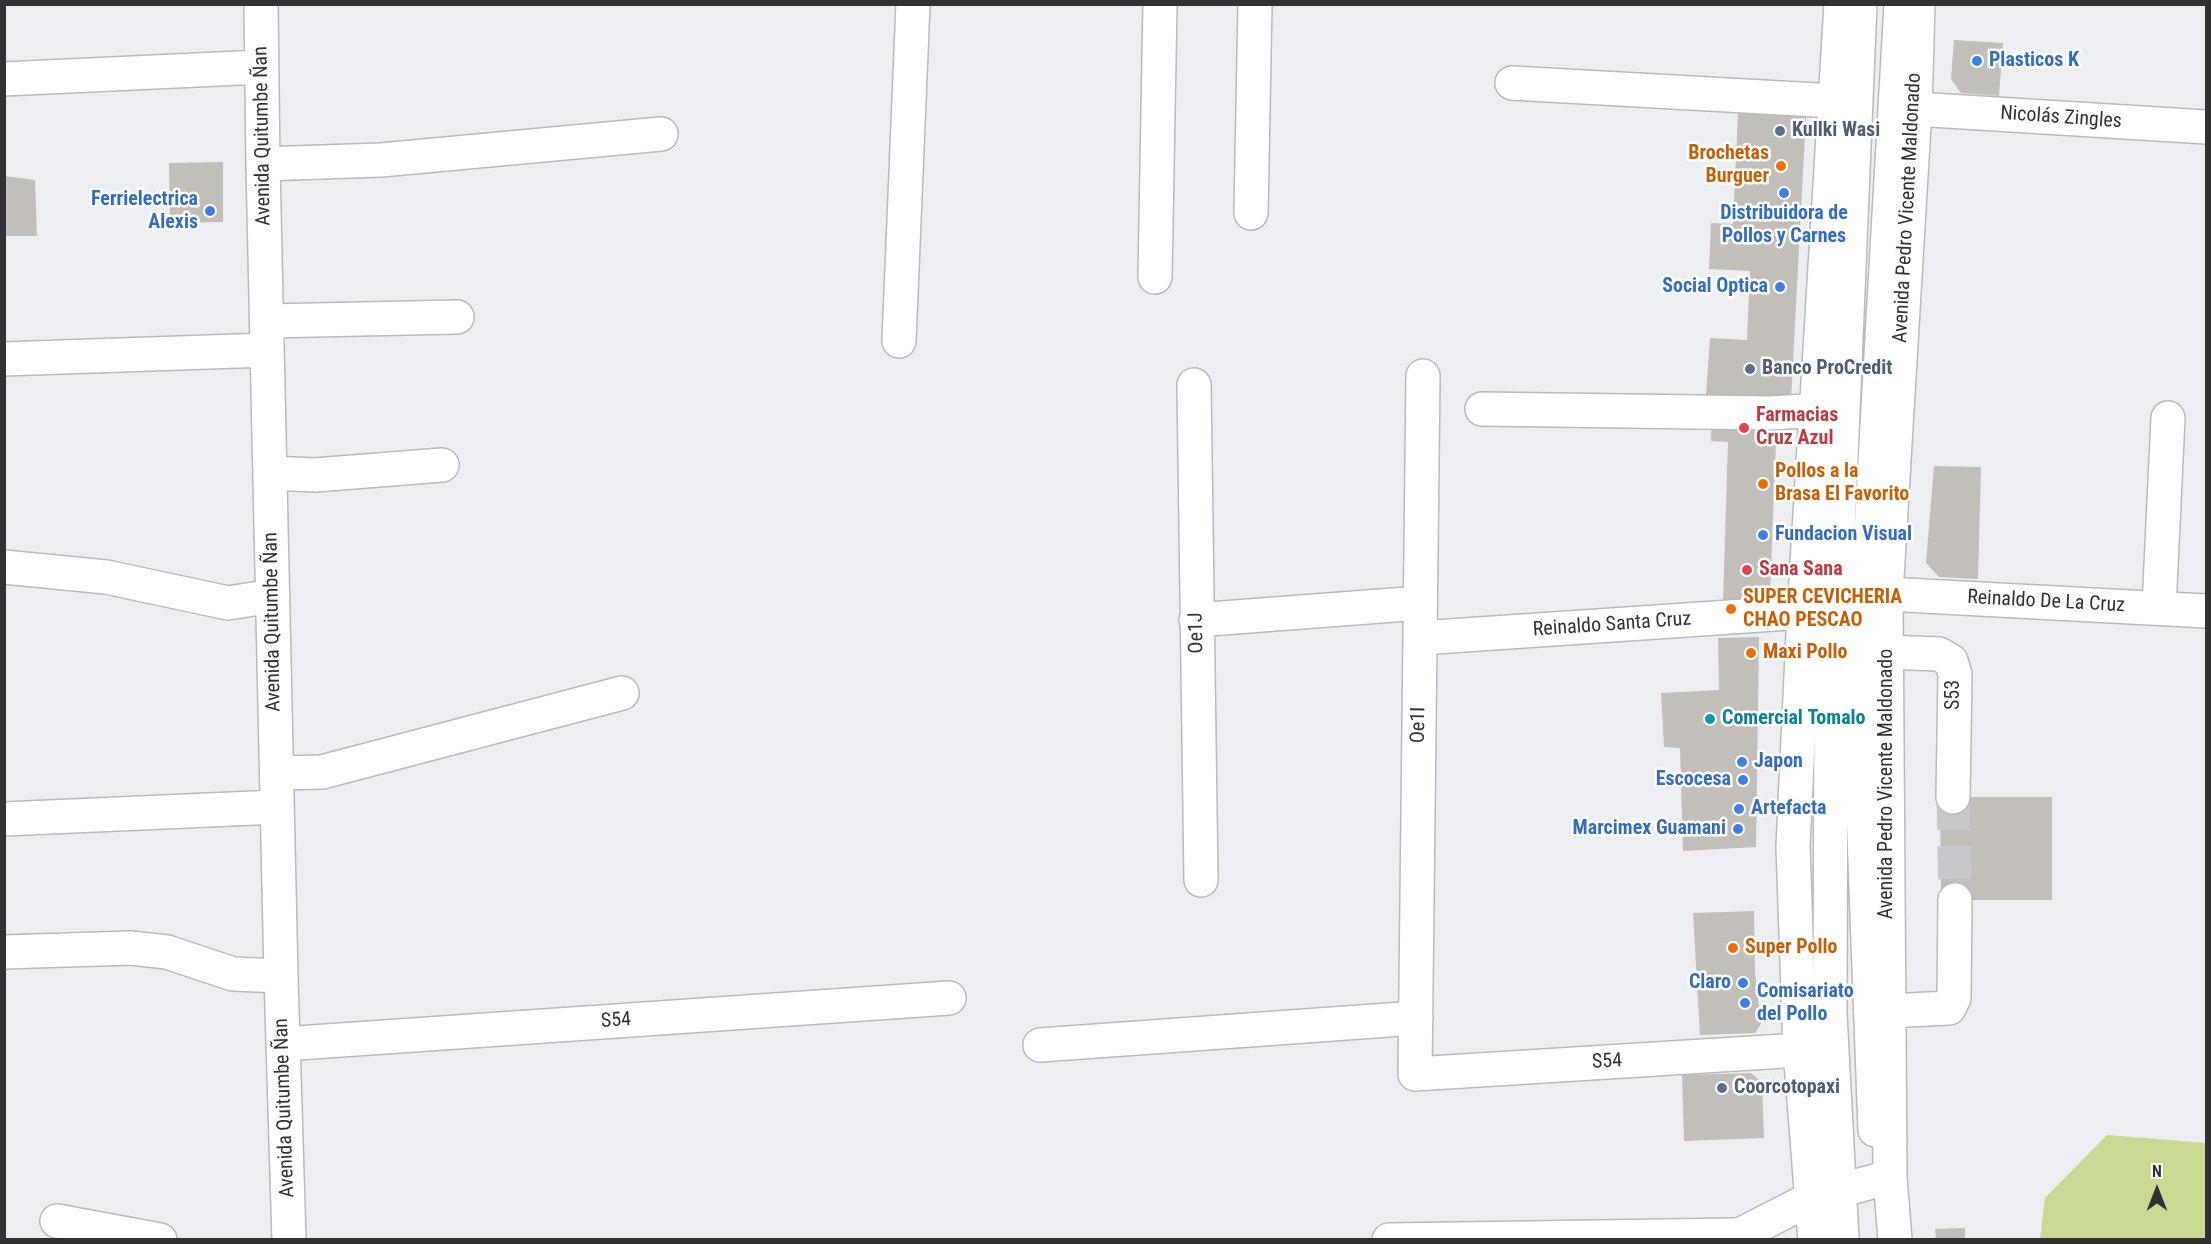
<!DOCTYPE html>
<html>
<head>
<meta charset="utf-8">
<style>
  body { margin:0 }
  #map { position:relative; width:2211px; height:1244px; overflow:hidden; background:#edeef2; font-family:"Roboto Condensed",sans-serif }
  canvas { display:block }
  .frame { position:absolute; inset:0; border:6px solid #313233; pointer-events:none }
  .north { position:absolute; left:2127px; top:1160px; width:60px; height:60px; -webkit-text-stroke:4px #fff; paint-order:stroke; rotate:0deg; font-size:16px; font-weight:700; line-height:24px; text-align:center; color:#313233 }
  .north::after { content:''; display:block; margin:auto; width:21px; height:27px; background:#313233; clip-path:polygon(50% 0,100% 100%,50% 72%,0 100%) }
</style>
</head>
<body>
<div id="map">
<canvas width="2211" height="1244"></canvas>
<div class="frame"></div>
<div class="north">N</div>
</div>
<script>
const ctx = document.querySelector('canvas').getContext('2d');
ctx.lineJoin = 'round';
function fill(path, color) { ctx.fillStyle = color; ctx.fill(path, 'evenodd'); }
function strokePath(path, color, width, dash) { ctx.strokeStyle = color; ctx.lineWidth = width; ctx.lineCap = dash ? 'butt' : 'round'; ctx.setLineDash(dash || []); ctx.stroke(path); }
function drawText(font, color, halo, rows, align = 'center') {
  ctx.font = font + ' "Roboto Condensed",sans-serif'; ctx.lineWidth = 5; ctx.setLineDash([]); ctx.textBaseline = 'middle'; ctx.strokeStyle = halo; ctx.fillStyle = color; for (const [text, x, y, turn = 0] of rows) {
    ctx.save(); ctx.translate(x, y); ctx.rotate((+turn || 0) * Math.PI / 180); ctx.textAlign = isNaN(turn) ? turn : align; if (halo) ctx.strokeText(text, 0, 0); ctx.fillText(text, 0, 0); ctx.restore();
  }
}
const green = new Path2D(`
  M2107,1135L2206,1143V1239H2040L2045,1198Z`);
const building = new Path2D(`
  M1954,40L2003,43L1999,96L1961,93L1951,79Z
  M1738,113L1806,116L1791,400L1706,395L1710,338L1747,340L1750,271L1709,269L1711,223L1733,224Z
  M223,162V222L170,223L169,163Z
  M4,176L35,180L37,236H4Z
  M1712,413L1777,415L1770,594L1764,602H1723L1728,442L1711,441Z
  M1934,466L1981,467L1978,579L1939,577L1926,563Z
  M1759,637L1756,847L1683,851L1680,748L1664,747L1661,693L1719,690L1718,638Z
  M1940,797H2052V900H1941Z
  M1754,911L1755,972L1761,1024L1755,1033L1700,1035L1693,913Z
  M1751,1073L1762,1082L1764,1138L1684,1141L1682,1075Z
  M1965,1228V1240H1936L1935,1229Z`);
const minorTunnel = new Path2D(`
  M1953,797L1955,900`);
const minor = new Path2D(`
  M261,4L263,164L281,976L289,1240
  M4,79L261,67
  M1512,83L1835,101
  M1915,109L2206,127
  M263,164L381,160L661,134
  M1251,213L1255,4
  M1155,277L1160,4
  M267,321L457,317
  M899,341L913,4
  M4,359L267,350
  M1423,376L1415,1074L1800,1050
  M1194,385L1201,880
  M1482,409L1770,413L1843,409
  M270,473L315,475L442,465
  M4,567L106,577L228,603L273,596
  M1886,594L2206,611
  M2159,608L2168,418
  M1196,620L1420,603
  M1420,638L1804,612
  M1886,652L1939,654L1951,661L1955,674L1953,797
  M277,773L322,772L622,693
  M4,819L277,807
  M4,952L131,948L167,952L233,974L281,976
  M1888,1011L1949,1008L1954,998L1955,900
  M283,1044L949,998
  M1040,1045L1416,1018
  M1875,1130L1860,726L1901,4
  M57,1221L160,1240
  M1389,1240L1736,1235
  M1842,1240L1830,1013L1831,697L1860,4`);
const major = new Path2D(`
  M1730,1240L1812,1198L1890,1177
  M1815,1240L1800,1050L1793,846L1804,612L1841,4
  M1895,1240L1890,1177L1886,594L1915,109L1918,4`);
const markers = [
  [1977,61,6,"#3f7fe0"],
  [1780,131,6,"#5c6f8a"],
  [1781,166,6,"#e8710a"],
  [1784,193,6,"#3f7fe0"],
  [210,211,6,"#3f7fe0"],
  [1780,287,6,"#3f7fe0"],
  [1750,369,6,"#5c6f8a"],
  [1744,428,6,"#e0444e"],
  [1763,484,6,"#e8710a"],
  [1763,535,6,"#3f7fe0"],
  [1747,570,6,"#e0444e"],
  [1731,609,6,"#e8710a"],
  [1751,653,6,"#e8710a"],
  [1710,719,6,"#0f9aa8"],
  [1742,762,6,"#3f7fe0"],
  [1743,780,6,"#3f7fe0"],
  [1739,809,6,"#3f7fe0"],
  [1738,829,6,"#3f7fe0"],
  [1733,948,6,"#e8710a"],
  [1743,983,6,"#3f7fe0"],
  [1745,1003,6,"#3f7fe0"],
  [1722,1088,6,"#5c6f8a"]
];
const shopNames = [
  ["Plasticos K",1989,61],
  ["Ferrielectrica",198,200,"right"],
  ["Alexis",198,223,"right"],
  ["Distribuidora de",1784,214,"center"],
  ["Pollos y Carnes",1784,237,"center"],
  ["Social Optica",1768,287,"right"],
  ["Fundacion Visual",1775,535],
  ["Japon",1754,762],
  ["Escocesa",1731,780,"right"],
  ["Artefacta",1751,809],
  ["Marcimex Guamani",1726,829,"right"],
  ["Claro",1731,983,"right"],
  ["Comisariato",1757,992],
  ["del Pollo",1757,1015]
];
const streetNames = [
  ["Nicolás Zingles",2061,118,4],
  ["Avenida Quitumbe Ñan",263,136,-91],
  ["Avenida Pedro Vicente Maldonado",1908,208,-87],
  ["Reinaldo De La Cruz",2046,602,3],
  ["Avenida Quitumbe Ñan",273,622,-91],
  ["Reinaldo Santa Cruz",1612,625,-4],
  ["Oe1J",1197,633,-91],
  ["S53",1954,695,-90],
  ["Oe1I",1419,725,-89],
  ["Avenida Pedro Vicente Maldonado",1887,784,-90],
  ["S54",616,1021,-4],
  ["S54",1607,1062,-3],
  ["Avenida Quitumbe Ñan",285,1108,-92]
];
const serviceNames = [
  ["Kullki Wasi",1792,131],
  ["Banco ProCredit",1762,369],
  ["Coorcotopaxi",1734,1088]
];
const foodNames = [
  ["Brochetas",1769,154,"right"],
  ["Burguer",1769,177,"right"],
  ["Pollos a la",1775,472],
  ["Brasa El Favorito",1775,495],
  ["SUPER CEVICHERIA",1743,598],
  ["CHAO PESCAO",1743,621],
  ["Maxi Pollo",1763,653],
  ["Super Pollo",1745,948]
];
const healthNames = [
  ["Farmacias",1756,416],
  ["Cruz Azul",1756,439],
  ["Sana Sana",1759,570]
];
const cultureNames = [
  ["Comercial Tomalo",1722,719]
];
fill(green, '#c9d892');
fill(building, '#c2bfbb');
strokePath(minorTunnel, '#c7c8cc', 33, [33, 16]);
strokePath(minor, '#b8babd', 36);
strokePath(major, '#b8babd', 36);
strokePath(minor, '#fff', 33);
strokePath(major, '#fff', 33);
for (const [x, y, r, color] of markers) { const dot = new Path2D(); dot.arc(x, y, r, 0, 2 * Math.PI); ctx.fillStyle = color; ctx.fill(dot); strokePath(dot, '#fff', 2); }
drawText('bold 20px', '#366cbe', '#fff', shopNames, 'left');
drawText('20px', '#313233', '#fff', streetNames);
drawText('bold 20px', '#4e5e75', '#fff', serviceNames, 'left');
drawText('bold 20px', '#c56008', '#fff', foodNames, 'left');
drawText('bold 20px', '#be3a42', '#fff', healthNames, 'left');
drawText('bold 20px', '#0d838f', '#fff', cultureNames, 'left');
</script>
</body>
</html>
